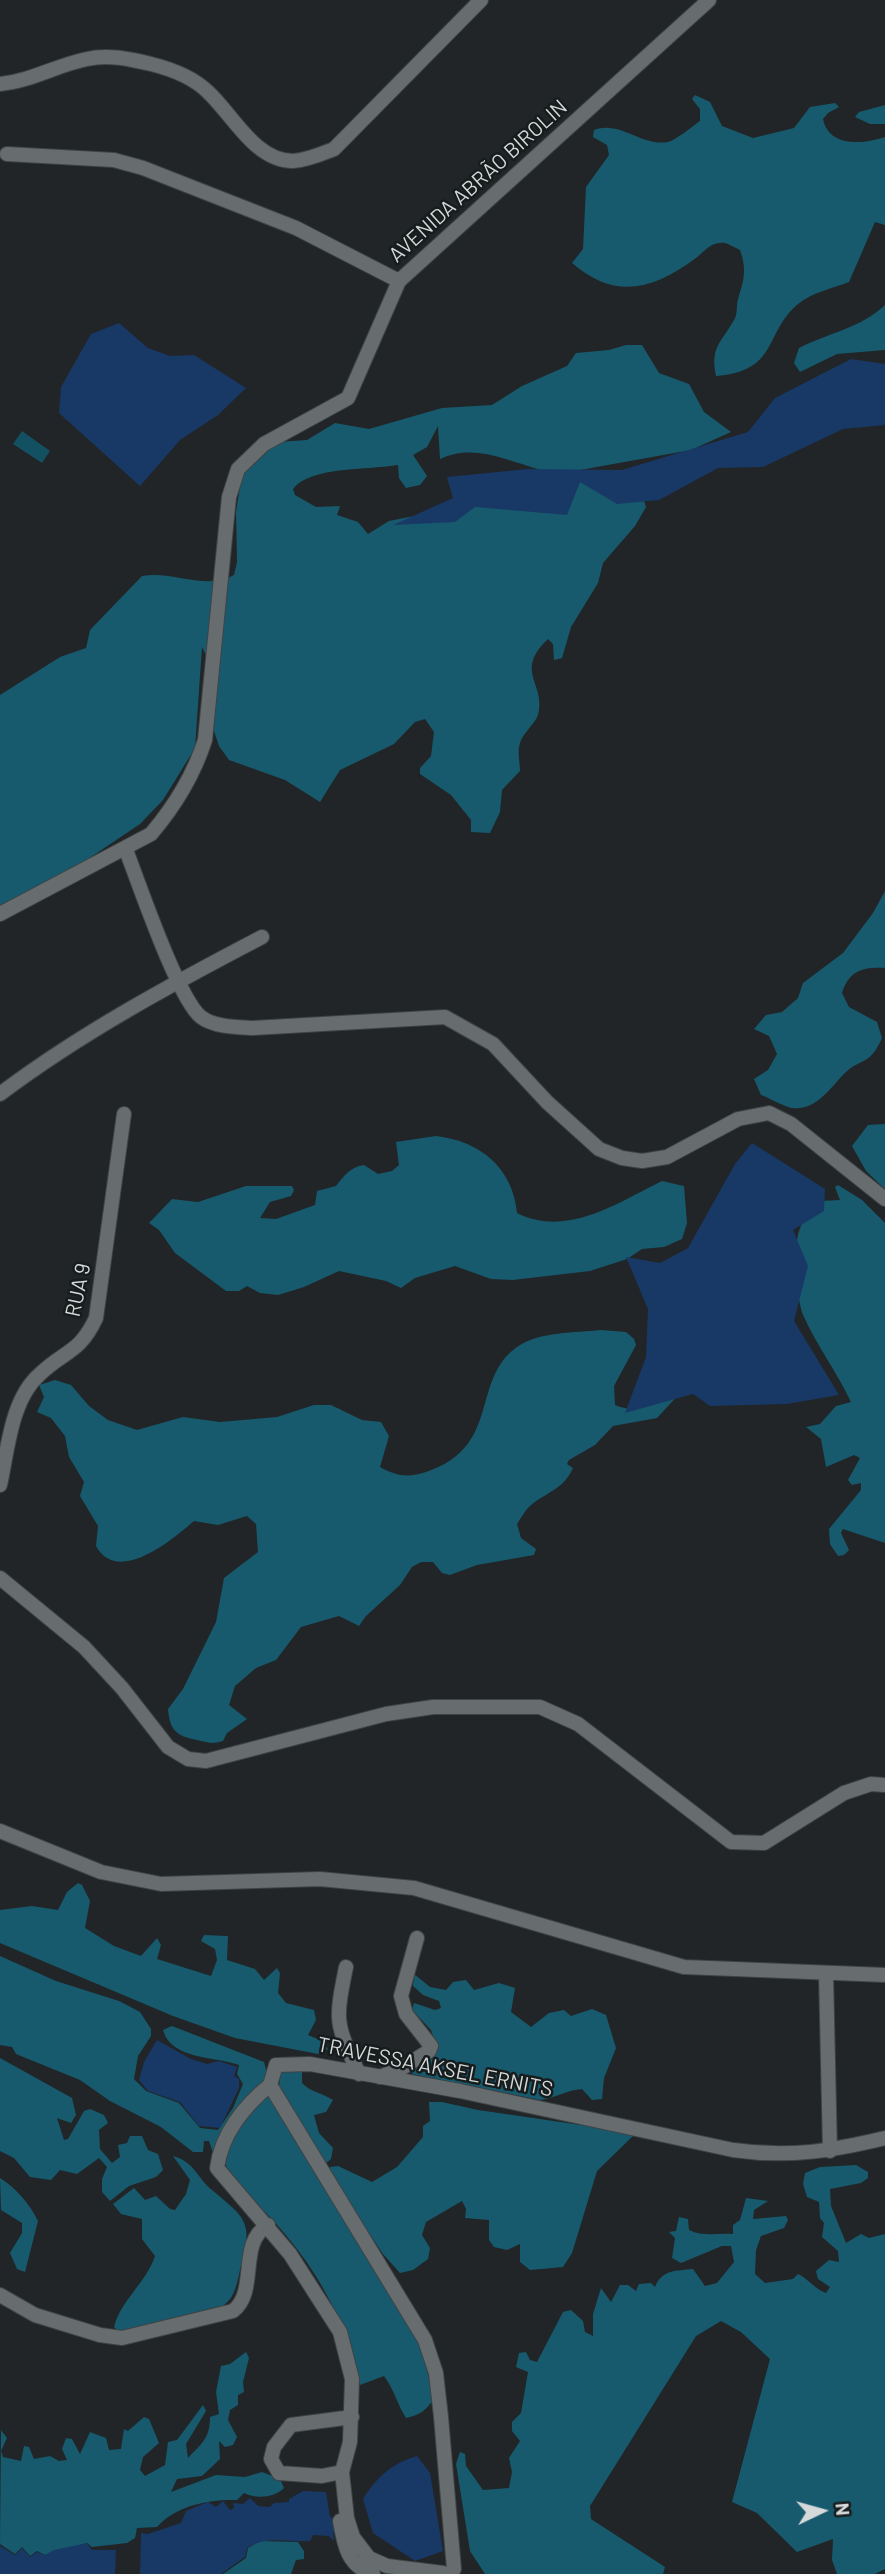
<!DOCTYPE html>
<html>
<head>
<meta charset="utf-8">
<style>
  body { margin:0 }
  #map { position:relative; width:885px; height:2574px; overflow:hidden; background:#212527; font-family:Barlow,sans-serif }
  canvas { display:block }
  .north { position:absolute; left:787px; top:2476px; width:70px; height:70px; -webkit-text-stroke:5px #171c1d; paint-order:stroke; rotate:85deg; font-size:19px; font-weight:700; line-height:28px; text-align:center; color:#d6d9da }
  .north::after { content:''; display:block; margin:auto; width:24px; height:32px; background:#d6d9da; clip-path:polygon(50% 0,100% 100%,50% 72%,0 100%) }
</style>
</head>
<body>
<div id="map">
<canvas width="885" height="2574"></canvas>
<div class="north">N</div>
</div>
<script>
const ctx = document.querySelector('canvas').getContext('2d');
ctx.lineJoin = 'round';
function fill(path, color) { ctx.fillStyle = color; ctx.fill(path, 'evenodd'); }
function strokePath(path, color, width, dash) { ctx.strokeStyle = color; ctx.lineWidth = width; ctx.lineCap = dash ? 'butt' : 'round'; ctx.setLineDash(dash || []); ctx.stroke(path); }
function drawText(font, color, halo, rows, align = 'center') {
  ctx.font = font + ' Barlow,sans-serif'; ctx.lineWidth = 5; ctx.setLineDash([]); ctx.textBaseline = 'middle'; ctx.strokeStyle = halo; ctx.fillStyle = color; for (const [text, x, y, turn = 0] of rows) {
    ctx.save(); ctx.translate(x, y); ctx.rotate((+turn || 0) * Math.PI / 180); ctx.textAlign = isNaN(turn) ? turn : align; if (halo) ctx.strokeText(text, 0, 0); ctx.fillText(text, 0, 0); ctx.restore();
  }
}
const green = new Path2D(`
  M22,431L50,451L42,463L13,444Z`);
const forest = new Path2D(`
  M695,95L710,102L722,126L753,138L794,128L810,107L835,103L839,107L828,113L823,119C829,148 864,144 885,137V225L875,222L849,282C833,288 811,293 798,304C763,334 779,371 716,376C710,347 721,343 734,320C738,314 736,306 738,299C744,280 747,270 740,250C736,248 729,244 725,243C711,241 705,251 696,258C654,289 616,301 572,263L583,249L586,187L609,155L607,145L593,137L594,130C620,120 642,147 668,142C678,139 691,127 700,121V109L692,99Z
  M885,105V124H870L855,117L859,112Z
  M885,305V350L837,354L800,372L794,363L799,348C828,333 861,328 885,305Z
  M626,345H642L659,373L689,384L704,412L731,432L691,450L580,470L643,498L646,507L635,526L603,563L598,583L571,627L562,658L554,660L553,644L548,639C513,672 547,684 538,715C534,725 523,733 520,743C517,751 520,762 520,771L502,790L500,812L490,833L471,832V820L451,795L420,774V768L431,756L434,732L425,719L415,722L394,744L340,770L320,802L285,780L229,760L219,746L211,722L208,659L202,647L195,748L163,800L140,824L42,890L0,906V695L60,657L86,648L90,630L142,576C173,570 205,591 234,575L237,562L236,512L242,474L248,464L278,442L307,440L335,423L369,429L442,408L492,405L522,386L567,366L576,353L609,350ZM438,426L440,459C474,443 506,460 541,470L424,514L389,521L368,534L358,522L337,515L340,506L316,507L295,495L293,489C310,466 371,470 398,465L399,478L406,488L420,485L427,476L413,455L427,447Z
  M885,891V968C862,967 849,971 842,993L849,1007L877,1022L882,1038C869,1067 861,1057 844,1074C830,1088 816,1111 792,1108C782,1106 770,1098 761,1095L754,1079L768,1070L777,1054L769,1036L754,1029L766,1015L782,1012L798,998L803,983L843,953L873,913Z
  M885,1124V1189L866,1171L852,1146L868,1125Z
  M436,1136C480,1141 513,1168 517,1213C567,1238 617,1203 662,1181L684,1186L687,1223L682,1239L664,1247L642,1249L627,1259L590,1271L513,1280L491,1279L455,1266L415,1278L401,1288L386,1281L339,1271L304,1287L278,1295L260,1293L247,1286L239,1291H226L175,1253L159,1230L149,1223L172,1199L198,1202L246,1186H292L294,1190L291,1196L270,1202L260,1218L276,1219L315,1205L317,1191L336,1186C344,1176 350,1167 364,1165L378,1174L392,1171L399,1165L396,1142Z
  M838,1185L862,1200L885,1223V1543L843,1529L841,1533L849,1550L844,1555L838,1556L830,1544L829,1529L861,1490V1483L852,1485L848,1480L860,1458L854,1455L826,1467L821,1439L806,1427L820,1424L836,1406L851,1402C837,1372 817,1346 804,1317C796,1300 793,1249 799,1231C803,1219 811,1210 820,1201L840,1200L835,1187Z
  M601,1330L626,1332L634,1339L636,1345L614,1386L615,1405C638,1415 652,1403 671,1390L680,1393L657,1418L613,1426L595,1445L569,1460L567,1464L573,1468C564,1489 547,1492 531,1505C525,1510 521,1518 517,1524L521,1538L536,1549L534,1555L477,1565L450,1575L442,1573L433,1562H421L412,1567L400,1585L366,1616L359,1626L339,1616L301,1627L276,1660L256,1668L235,1686L229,1705L247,1719L227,1733L223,1741C213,1744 210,1743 201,1741C179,1736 170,1734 168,1709L183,1689L216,1622L224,1578L258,1552L256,1524L247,1516L218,1525L194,1521C173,1539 118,1586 96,1546L98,1526L80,1496L84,1482L69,1457L65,1436L51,1418L37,1412L44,1397L39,1385L55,1380L71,1385L89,1406L108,1420L137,1430L183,1417L220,1422L277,1417L314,1405H331L362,1420L381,1422L389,1436L380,1467C396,1476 408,1478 426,1472C502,1447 470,1380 517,1347C540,1331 575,1333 601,1330Z
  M78,1883L82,1885L90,1901L85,1928L114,1946L141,1956L157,1938L161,1945L157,1959L211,1976L217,1960L215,1949L201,1941L204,1935L228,1936L227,1960L255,1969L264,1980L277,1968L280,1973L278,1993L286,2003L314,2010L316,2020L308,2035L322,2041L328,2049L318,2054L235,2038L173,2016L0,1943V1910L32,1906L58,1910L67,1892Z
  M0,1956L56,1981L119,2001L140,2012L151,2029V2036L138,2056L134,2079L146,2091L179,2103L200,2128L218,2130L233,2108L243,2084L237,2074L239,2065C215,2056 171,2060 163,2030L172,2026L264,2062L268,2078L217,2150L213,2153L209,2141H204L203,2152H193L161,2127L110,2101L80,2080L16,2054L12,2047L0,2045Z
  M414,1974L430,1987L446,1990L453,1982L466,1980L474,1990L499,1983L515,1988L511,2012L531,2027L549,2013L564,2010L571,2016L592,2009L606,2015L616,2048L604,2078L602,2099L592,2100L582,2089C567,2090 555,2098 540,2100L412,2074L413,2068L436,2047L431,2030L412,2010L414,2003L435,2010L441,2008L439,2001L423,1995L413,1986Z
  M0,2058L72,2098L76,2115L71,2123L57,2118L64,2140L68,2139L84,2111L90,2109L104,2115L108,2123L99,2130L100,2149L112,2163L120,2157L118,2145L127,2143L130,2136H142L148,2150L158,2154L163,2170L156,2177L129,2186L110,2201L102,2192V2179L107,2167L99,2158L77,2174L60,2170L51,2180L30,2177L14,2158L0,2151Z
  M295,2066L302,2072V2083C312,2093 321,2092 333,2100L326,2112L314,2115L319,2133L333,2148L331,2159L324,2165C309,2141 298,2114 278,2094L281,2070Z
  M267,2092L420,2340L434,2398C427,2410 420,2415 406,2418C397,2404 395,2391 384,2376L360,2385C344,2316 315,2264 266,2213C252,2199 225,2179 225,2158C224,2135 254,2109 267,2092Z
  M429,2102H442L478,2110L636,2133L597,2171L572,2253L563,2267L530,2270L520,2262V2244L507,2250L494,2247L489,2240V2220L465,2218L466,2209L462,2201L426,2222L422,2235L430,2248L428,2259L413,2270L400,2273L383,2254L330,2175V2167L338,2166L372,2182L397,2167L423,2137V2126L430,2121Z
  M173,2156C195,2162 197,2178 212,2190C244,2217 254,2221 241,2265C239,2275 237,2287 232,2296C214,2325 149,2331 118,2331L114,2327C121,2300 146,2283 155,2256L142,2239V2219L121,2214L113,2204L134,2188L145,2200L156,2196L170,2209L175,2210L186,2194L190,2180Z
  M856,2165L868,2172V2178L861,2183L830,2189L831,2206L846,2243L861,2234L869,2238L885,2234V2569L875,2574H837L832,2560L833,2539L797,2552L757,2513L732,2502L770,2359L741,2332L721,2321L696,2336L590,2506L591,2519L665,2567L663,2574H485L470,2551L456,2464L460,2452L465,2454L466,2466L483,2490L509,2488L512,2472L509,2458L520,2441L512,2431V2422L521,2413L528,2372L516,2367L519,2353L526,2352L530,2360L537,2362L563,2312L571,2310L583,2321L585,2332L593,2336V2314L601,2288L611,2302L620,2285H628L636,2291L639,2284L651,2283L655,2287C662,2269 677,2271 693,2269L705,2286L717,2283L734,2262L731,2246H722L681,2263L672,2258L675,2238L669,2232L676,2231L679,2217L688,2219L689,2230C703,2237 718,2233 733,2234V2225L740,2220L746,2198L768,2201L754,2210L753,2219L786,2216L788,2220L784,2228L761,2236L756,2250L755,2274L765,2283L793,2279L798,2274C809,2279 813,2288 826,2293L830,2287L818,2279L816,2271L829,2260L839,2262L838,2251L822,2237L824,2223L820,2218L819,2202L807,2197L803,2184L805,2173L820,2167Z
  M0,2178C17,2189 29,2203 38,2221L25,2272L17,2269L10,2253L22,2233V2223L1,2210Z
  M246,2352L249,2358L243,2382L244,2392L238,2395V2405L230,2410L228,2420L237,2437L233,2445L225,2447L219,2441L220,2459L202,2476L177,2479L171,2492L216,2475L245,2477L262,2472L280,2479L284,2488C275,2498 255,2499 244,2493L237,2500C211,2499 176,2505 157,2527L137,2528L135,2538L127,2543L92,2547L87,2543L45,2555L37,2551L30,2556L22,2547L15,2554L0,2544L1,2430L7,2438L1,2451L3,2457L21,2461L24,2446L29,2447L34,2459L50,2456L59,2461L67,2460L62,2449L66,2438L72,2439L80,2454L90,2432L106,2438L109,2450L121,2449L124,2429L128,2431L144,2417L149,2419L159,2443L143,2457L140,2470L145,2476L165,2465L168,2442L177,2440L203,2405L206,2411L186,2444L188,2458C201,2444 210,2439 210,2417L219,2414L216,2392L221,2366L230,2364Z
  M260,2541L298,2542L304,2551V2559L296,2560L291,2574H223L246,2558L248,2548Z`);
const water = new Path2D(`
  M119,323L148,348L170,356L194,355L246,388L218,415L180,440L140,486L59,413L61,387L91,334Z
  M851,359L885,364V425L843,429L763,467L718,468L659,500L617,504L580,482L567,515L475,507L455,522L393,525L453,498L447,477L528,469L622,470L748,432L775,398Z
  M752,1143L825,1189L824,1211L793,1230L808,1266L794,1321L839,1395L787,1404L710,1406L693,1394L625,1413L646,1357L648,1309L626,1257L660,1263L688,1248L735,1164Z
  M157,2040L191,2059L207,2064L219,2061L237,2067L234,2076L239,2079V2088L220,2128L199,2126L180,2102L148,2091L139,2080L144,2062Z
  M417,2456L430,2473L443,2551L415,2561L373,2533L363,2499C377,2477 392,2463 417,2456Z
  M303,2491L326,2492L330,2517L334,2519L337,2533L333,2532L334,2541L329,2536L313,2535L310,2541C288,2543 268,2535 247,2548L245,2557L221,2574H140L141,2533L148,2534L181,2523L186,2511L208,2502L216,2507L223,2501L230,2510L234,2508L233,2503L243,2504L250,2498L258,2506L270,2507L274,2503L289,2502V2499Z
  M87,2543L92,2550H116L115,2574H0V2546L15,2555L22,2548L30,2557L37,2552L45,2555L54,2550Z`);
const minor = new Path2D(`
  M0,84C31,81 57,65 87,59C108,54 130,59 151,64C171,69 193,77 208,92C233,115 255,161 293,161C308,160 321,154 334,149L481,0
  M7,154L114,160L143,168L296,228L399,281
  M126,850C138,881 178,999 201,1017C214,1027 236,1027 253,1028L445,1017L493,1044L547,1102L599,1149L622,1158L642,1161L667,1157L738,1119L769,1113L791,1124L885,1199
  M0,914L151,834C174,807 194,774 205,740L229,497L238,469L264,444L348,398L399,281L709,0
  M0,1094C81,1033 172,984 262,937
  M0,1485C8,1449 11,1399 40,1374C65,1350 79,1354 96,1318L124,1114
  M0,1578L84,1647L122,1688L168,1747L188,1759L206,1761L386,1714L433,1707H540L578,1724L731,1842L764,1843L844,1793L871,1784L885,1785
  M0,1831L101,1872L161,1884L320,1879L414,1888L684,1967L885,1975
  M346,1967C335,2022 335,2022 359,2074
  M826,1974L830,2151
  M380,2077L402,2068L429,2051L431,2046L406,2014L401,1996L417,1938
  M270,2085C244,2106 221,2135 217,2168L290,2254L340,2332L352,2379L350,2442L342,2472L347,2518L353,2537L369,2558L387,2566L443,2573
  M0,2295L35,2315L100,2335L122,2338L233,2311C259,2291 237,2243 268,2225
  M342,2472L322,2476L279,2473L271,2459L274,2447L291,2425L352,2417
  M340,2521C344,2544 347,2566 373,2574
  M454,2569L441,2417L436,2373L425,2340L270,2085L276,2065L310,2064L460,2091L733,2150C789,2158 831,2151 885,2138`);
const streetNames = [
  ["AVENIDA ABRÃO BIROLIN",478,181,-42],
  ["RUA 9",78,1290,-78],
  ["TRAVESSA AKSEL ERNITS",435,2067,11]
];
fill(green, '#125062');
fill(forest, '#175a6d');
fill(water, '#183966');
strokePath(minor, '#3f4345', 16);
strokePath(minor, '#676d6f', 14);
drawText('21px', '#d6d9da', '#171c1d', streetNames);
</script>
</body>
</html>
